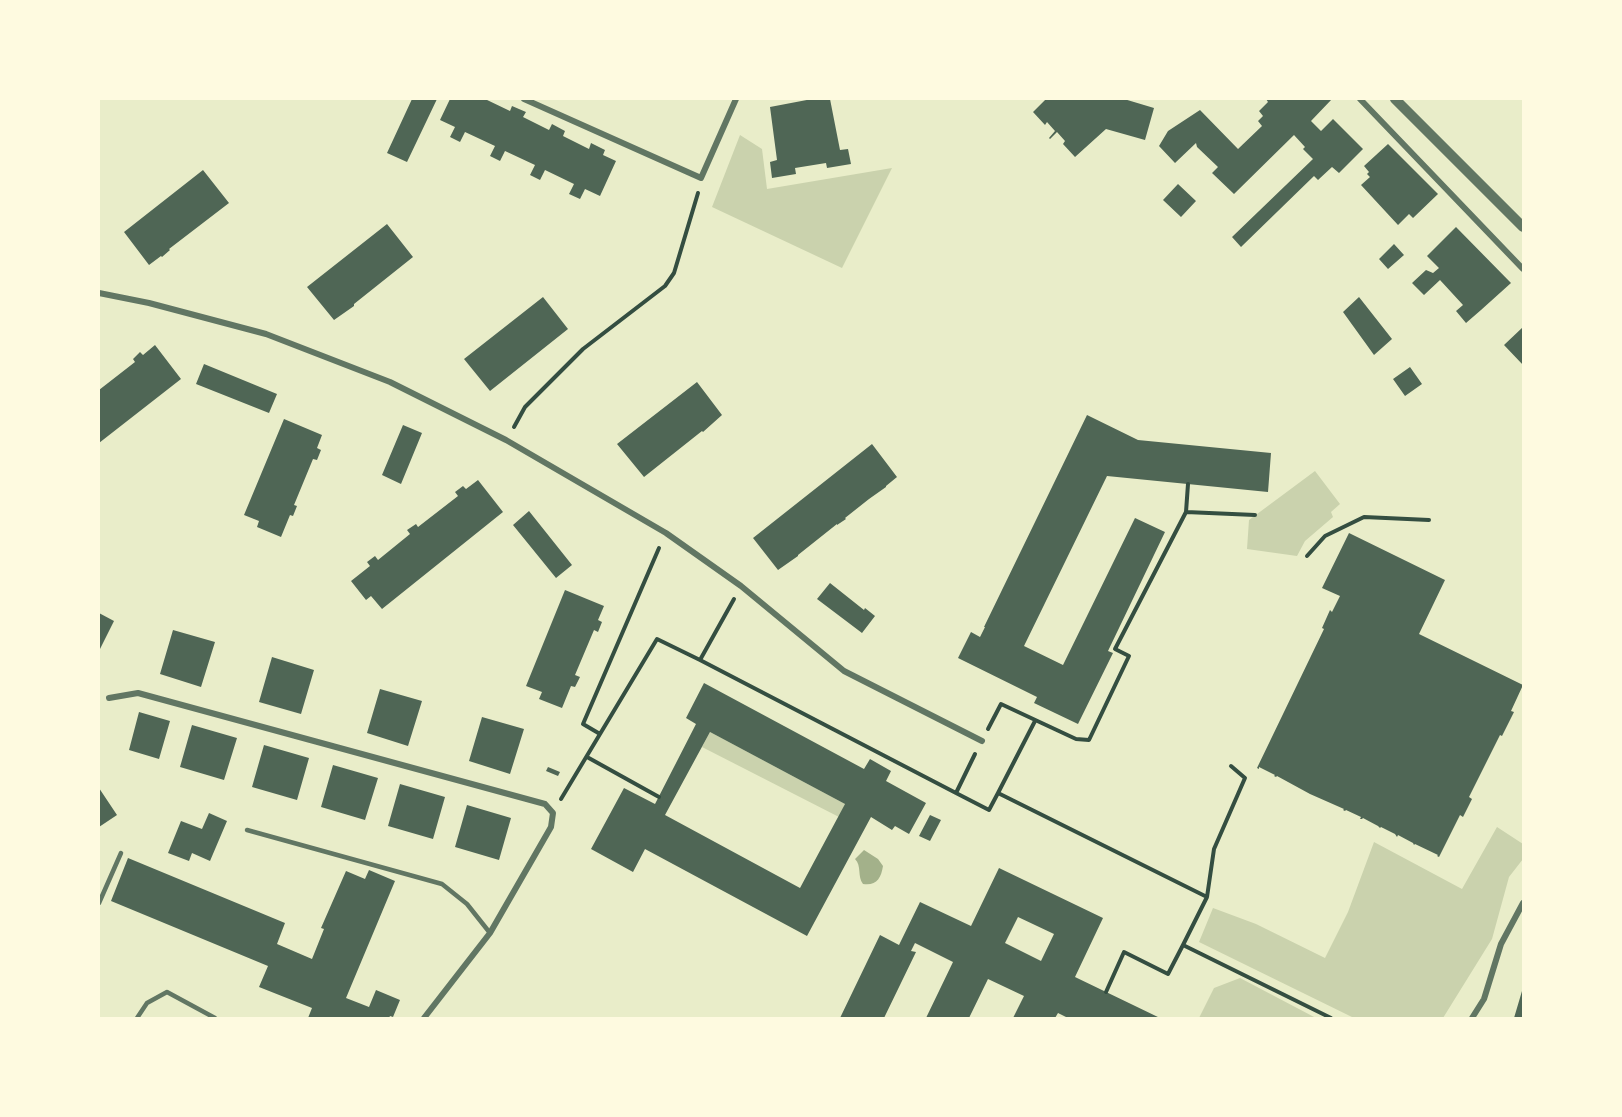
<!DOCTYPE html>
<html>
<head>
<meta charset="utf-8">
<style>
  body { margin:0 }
  #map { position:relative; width:1622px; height:1117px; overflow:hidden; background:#e9edc9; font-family:"Asap Condensed",sans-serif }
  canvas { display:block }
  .frame { position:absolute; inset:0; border:100px solid #fefae0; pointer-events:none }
</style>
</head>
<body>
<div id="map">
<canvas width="1622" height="1117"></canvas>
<div class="frame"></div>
</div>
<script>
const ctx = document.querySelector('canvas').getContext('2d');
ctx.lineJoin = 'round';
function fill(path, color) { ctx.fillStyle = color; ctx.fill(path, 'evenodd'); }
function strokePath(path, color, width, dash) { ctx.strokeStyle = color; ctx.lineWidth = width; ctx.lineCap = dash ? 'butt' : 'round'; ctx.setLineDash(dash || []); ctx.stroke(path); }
const green = new Path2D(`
  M740,135L762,149L767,189L892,168L842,268L712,207Z
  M1315,471L1340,504L1331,512L1333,517L1305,541L1297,556L1247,549L1249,520Z
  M710,732L845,804L839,817L702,747Z
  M1497,827L1523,844V859L1509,877L1492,939L1443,1018H1354L1199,942L1213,908L1256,924L1325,958L1348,912L1374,842L1462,889Z
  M1240,978L1316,1018H1199L1214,988Z`);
const water = new Path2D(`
  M864,850L878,859L883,866C881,879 876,886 863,884C857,876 862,866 855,859Z`);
const building = new Path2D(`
  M412,99H437L407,162L387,153Z
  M450,99H485L510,111L512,106L526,112L523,117L549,130L552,124L565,131L563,136L589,149L591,143L605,150L603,155L616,161L600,196L585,189L580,199L569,194L574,184L545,170L540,180L530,175L535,165L505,151L500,161L490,156L495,146L465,132L460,142L450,137L455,127L440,120Z
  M812,99H830L840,150L848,149L851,164L827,168L826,163L795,168L796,174L772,178L770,162L777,160L770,107Z
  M1046,99H1124L1154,108L1145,140L1106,129L1075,157L1063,144L1065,141L1057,132L1050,139L1049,138L1055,131L1047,122L1045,125L1033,112Z
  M1266,99H1332L1311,121L1321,131L1333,119L1363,149L1339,173L1332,167L1318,180L1314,176L1241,247L1232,237L1313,159L1303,149L1305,147L1294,135L1234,194L1212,173L1218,167L1197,147L1196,143L1175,163L1159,146L1168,131L1200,110L1238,149L1262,126L1258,121L1263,116L1259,111L1268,102Z
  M1388,144L1438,194L1413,218L1409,214L1398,225L1361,185L1370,177L1367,174L1369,172L1364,166Z
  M203,170L229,203L169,249L170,250L162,257L161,256L149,265L124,232Z
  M1178,184L1196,201L1181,217L1163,200Z
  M387,224L413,257L354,304V306L334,320L307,287Z
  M1456,227L1511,283L1481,310L1466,323L1456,311L1463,305L1440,280L1424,295L1412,283L1426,270L1433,273L1439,268L1427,256Z
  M1394,244L1404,255L1388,269L1379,259Z
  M543,297L568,329L490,391L464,359Z
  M1359,297L1392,339L1374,355L1343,312Z
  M1523,327V365L1504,345Z
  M155,345L181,379L99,443V390L135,362L133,359L140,352L143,355Z
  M204,364L277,394L269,413L196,384Z
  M1410,367L1422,384L1405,396L1393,379Z
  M697,382L722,415L703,432L702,431L644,477L617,444Z
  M1087,415L1138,440L1271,453L1268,492L1107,476L1024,646L1063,665L1135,518L1165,532L1108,651L1113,653L1078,724L1034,703L1037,697L958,658L971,632L980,637L985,627H984Z
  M284,419L322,435L317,448L321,450L317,460L313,459L294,505L297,506L293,516L290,515L281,537L257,527L259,521L244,515Z
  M403,425L422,433L401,484L382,475Z
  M872,444L897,477L886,486V487L869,499L845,518L846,519L837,525V524L798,555V556L778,570L753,538Z
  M478,480L503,512L382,609L371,596L366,600L351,581L370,566L367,562L375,556L378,560L410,534L407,530L416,524L418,527L458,496L455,492L463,486L466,489Z
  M529,511L572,565L556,578L513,525Z
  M1349,533L1445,580L1419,634L1523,685L1511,711L1514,712L1502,736L1500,735L1469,797L1472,799L1463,817L1460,815L1439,857L1437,856L1438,855L1415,844L1414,845L1413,843L1398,835L1397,837L1395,834L1381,827L1380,828L1378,826L1363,818L1362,819H1360L1361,817L1346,810L1345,811L1343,810L1344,809L1310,794L1277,776L1276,777L1274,776L1275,775L1259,767V769L1257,768L1324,629L1322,628L1330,610L1332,612L1340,596L1322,588Z
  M830,583L864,610L865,608L875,616L862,633L817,599Z
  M565,590L604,606L598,620L602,622L598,632L594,630L575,675L580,677L575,687L571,686L562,708L539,699L542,692L526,686Z
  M99,613L114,621L99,651Z
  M173,630L215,642L201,687L160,674Z
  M272,657L314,670L301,714L259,702Z
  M704,683L864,769L870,759L891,771L886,781L926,803L909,834L895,826L892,830L871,817L807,936L645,849L633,872L591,849L624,788L655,804L696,724L686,718ZM710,732L845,804L800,888L665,815Z
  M380,689L422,701L408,746L367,733Z
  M139,712L170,721L159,759L129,750Z
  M482,717L524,729L510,774L469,761Z
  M192,725L237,738L224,780L180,767Z
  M264,745L309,758L297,800L252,787Z
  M333,765L378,778L365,820L321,807Z
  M548,767L560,772L558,776L546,771Z
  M400,784L445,797L433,839L388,826Z
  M99,788L117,815L99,827Z
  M467,805L511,818L499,860L455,847Z
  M209,813L227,821L210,861L192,853L189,861L168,853L181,821L202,829Z
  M930,815L941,820L930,841L919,836Z
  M128,858L285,923L277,944L312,959L324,929L321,928L346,871L365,879L369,870L395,881L346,998L369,1007L376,990L400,1000L393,1017L390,1016L389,1018H308L312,1008L259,987L268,966L111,901Z
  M999,868L1103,918L1075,977L1160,1018H1068L1058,1013L1055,1018H1013L1024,996L988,979L969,1018H926L953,962L915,943L911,951L916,952L884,1018H840L880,935L899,945L920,902L971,926ZM1018,917L1054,934L1041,961L1005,943Z
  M1522,991L1523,1018H1514Z`);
const path = new Path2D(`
  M514,427L525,407L583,349L665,286L674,273L698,193
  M1188,484L1186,512L1255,515
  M1307,556L1325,536L1364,517L1429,520
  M700,660L956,793
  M988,729L1001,704L1076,739L1089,740L1129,656L1115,649L1186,512
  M600,734L583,724L659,548
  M975,754L956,793L989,810L998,793L1207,897L1183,945L1331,1018
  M587,757L659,797
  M998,793L1035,721
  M561,799L657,639L700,660L734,599
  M1207,897L1214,849L1245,778L1231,766
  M1106,992L1124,952L1168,974L1183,945`);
const service = new Path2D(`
  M247,830L442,884L467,904L490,933
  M99,903L121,853
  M137,1018L147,1003L167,992L215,1018`);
const minor = new Path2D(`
  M524,99L701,178L736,99
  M1360,99L1523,269
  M99,293L149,303L266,334L390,382L506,440L666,533L741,586L844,671L982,741
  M109,698L138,693L545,804L553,813L551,827L490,933L424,1018
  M1472,1018L1484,999L1501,944L1523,903`);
const tertiary = new Path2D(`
  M1395,99L1523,227`);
fill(green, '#cad2ad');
fill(water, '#a3b18a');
fill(building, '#4f6655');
strokePath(path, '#344e41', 4);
strokePath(service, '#617663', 4.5);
strokePath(minor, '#617663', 6);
strokePath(tertiary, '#617663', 10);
</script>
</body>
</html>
